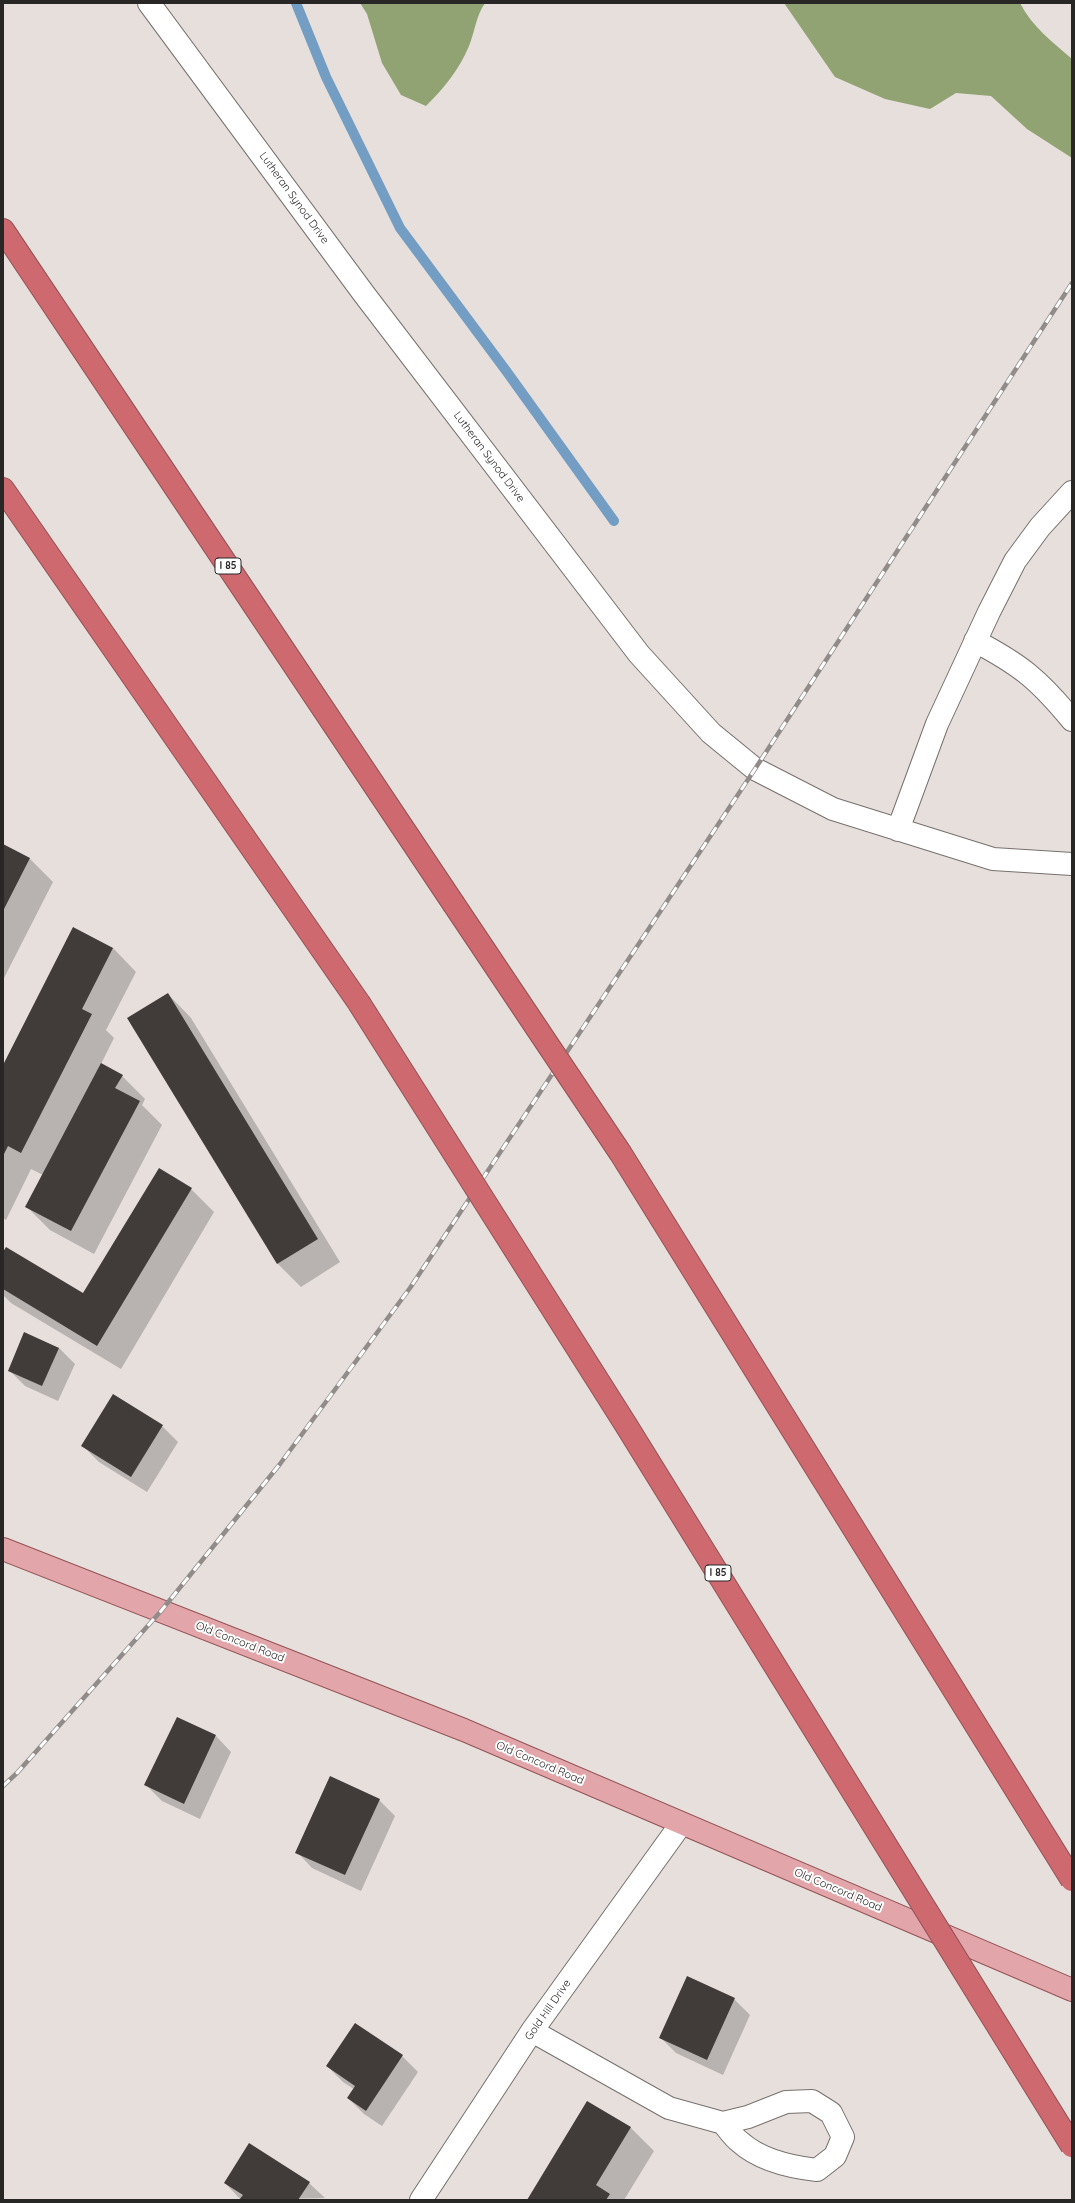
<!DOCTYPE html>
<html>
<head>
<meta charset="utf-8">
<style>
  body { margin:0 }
  #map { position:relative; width:1075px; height:2203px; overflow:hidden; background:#e6dfdc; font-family:Quicksand,sans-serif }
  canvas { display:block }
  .frame { position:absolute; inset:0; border:4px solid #292726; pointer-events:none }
</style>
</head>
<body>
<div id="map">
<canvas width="1075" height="2203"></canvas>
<div class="frame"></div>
</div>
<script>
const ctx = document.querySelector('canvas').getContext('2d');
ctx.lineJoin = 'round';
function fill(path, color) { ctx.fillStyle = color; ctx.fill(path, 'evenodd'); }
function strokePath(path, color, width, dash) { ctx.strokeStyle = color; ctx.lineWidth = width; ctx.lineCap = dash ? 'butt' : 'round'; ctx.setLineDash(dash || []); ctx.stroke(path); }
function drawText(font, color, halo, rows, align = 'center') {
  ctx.font = font + ' Quicksand,sans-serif'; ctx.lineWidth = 4; ctx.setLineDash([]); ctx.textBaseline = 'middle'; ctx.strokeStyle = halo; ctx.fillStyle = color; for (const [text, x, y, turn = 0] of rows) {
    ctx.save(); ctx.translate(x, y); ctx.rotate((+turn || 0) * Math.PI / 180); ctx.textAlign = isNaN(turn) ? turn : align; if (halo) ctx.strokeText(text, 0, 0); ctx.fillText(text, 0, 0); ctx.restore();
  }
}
const forest = new Path2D(`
  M360,3H485C476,16 475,31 469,46C459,70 444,88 426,106L401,95L382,63L367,14Z
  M784,3H1020C1032,27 1053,42 1072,59V158L1027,129L991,96L956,93L930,109L885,99L835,77Z`);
const shadow = new Path2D(`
  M3,845L29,858L53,882L3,980Z
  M73,928L113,948L136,972L106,1030L114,1038L101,1064L122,1076L145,1099L142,1105L162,1125L94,1254L50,1230L27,1207L43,1175L31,1169L6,1220L3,1218V1067Z
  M168,994L191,1018L340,1262L301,1287L278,1264Z
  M191,1189L214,1212L121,1369L11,1303L3,1295V1254L83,1295Z
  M25,1334L59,1348L75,1364L58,1401L25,1386L9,1370Z
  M162,1426L178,1442L147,1492L99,1462L83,1446Z
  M216,1736L231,1752L200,1819L162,1801L146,1785Z
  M379,1800L395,1816L361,1891L312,1868L297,1852Z
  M734,1999L750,2015L723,2075L676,2053L660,2037Z
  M355,2024L402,2056L418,2072L382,2126L364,2114L348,2098L354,2089L343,2082L327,2066Z
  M587,2102L631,2128L654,2151L624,2200H528Z
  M225,2183H309L325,2198L241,2200Z`);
const stream = new Path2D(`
  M296,3L326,77L400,228L507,372L614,521`);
const building = new Path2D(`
  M3,844L30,858L3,911Z
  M73,927L113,948L82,1009L92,1014L21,1153L8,1146L3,1156V1065Z
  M168,993L318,1239L277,1264L127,1018Z
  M101,1063L123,1075L115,1088L140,1101L71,1231L25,1207Z
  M159,1168L192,1188L97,1346L3,1289V1252L6,1247L83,1293Z
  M24,1332L59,1348L42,1386L8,1371Z
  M113,1394L163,1425L131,1477L81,1446Z
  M177,1717L216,1735L184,1804L144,1785Z
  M330,1776L380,1799L345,1875L295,1853Z
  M687,1976L735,1998L707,2060L659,2038Z
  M355,2023L403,2055L366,2111L347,2098L355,2086L326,2066Z
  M587,2101L631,2127L596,2185L610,2194L606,2200H527Z
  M249,2143L310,2182L298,2200H239L243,2195L224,2183Z`);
const minor = new Path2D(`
  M149,3L364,294L639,654L711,733L755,769L833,809L993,859L1072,864
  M975,641C1021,665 1039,680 1072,720
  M898,830L937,724L989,612L1015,561L1040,527L1072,492
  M532,2031L669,2108L723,2123L748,2117L786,2102L812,2101L831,2113L843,2137L835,2156L817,2170C790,2167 760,2160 740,2142C733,2137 728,2129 723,2123
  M421,2200L532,2031L681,1824`);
const major = new Path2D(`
  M3,1549L464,1730L1072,1990`);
const highway = new Path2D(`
  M3,230L453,903
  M3,489L359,1003`);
const rail = new Path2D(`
  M3,1786L17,1773L161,1611L280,1464L410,1288L755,769L1072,283`);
const highwayBridge = new Path2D(`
  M453,903L621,1154L1072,1880
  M359,1003L626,1425L1072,2146`);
const shields = [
  [228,566,26],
  [718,1573,26]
];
const shieldNames = [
  ["I 85",228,566],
  ["I 85",718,1573]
];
const streetNames = [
  ["Lutheran Synod Drive",294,198,54],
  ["Lutheran Synod Drive",489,457,53],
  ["Old Concord Road",240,1642,21],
  ["Old Concord Road",540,1763,23],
  ["Old Concord Road",838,1890,23],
  ["Gold Hill Drive",548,2010,-55]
];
fill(forest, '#91a372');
fill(shadow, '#0003');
strokePath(stream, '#739dc2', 10);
fill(building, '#413b39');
strokePath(minor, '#77716e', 24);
strokePath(major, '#945255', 24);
strokePath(highway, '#945255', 24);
strokePath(minor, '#fff', 22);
strokePath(major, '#e2a5a9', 22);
strokePath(highway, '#ce696f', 22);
strokePath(rail, '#918c8a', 4.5);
strokePath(rail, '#fff', 3, [9]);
strokePath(highwayBridge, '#945255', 24, []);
strokePath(highwayBridge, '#ce696f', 22);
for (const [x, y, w] of shields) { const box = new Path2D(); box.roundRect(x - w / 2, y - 8, w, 16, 3); ctx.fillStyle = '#fff'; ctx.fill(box); strokePath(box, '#292726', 1); }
drawText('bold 10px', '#292726', null, shieldNames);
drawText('11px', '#292726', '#fff', streetNames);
</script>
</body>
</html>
